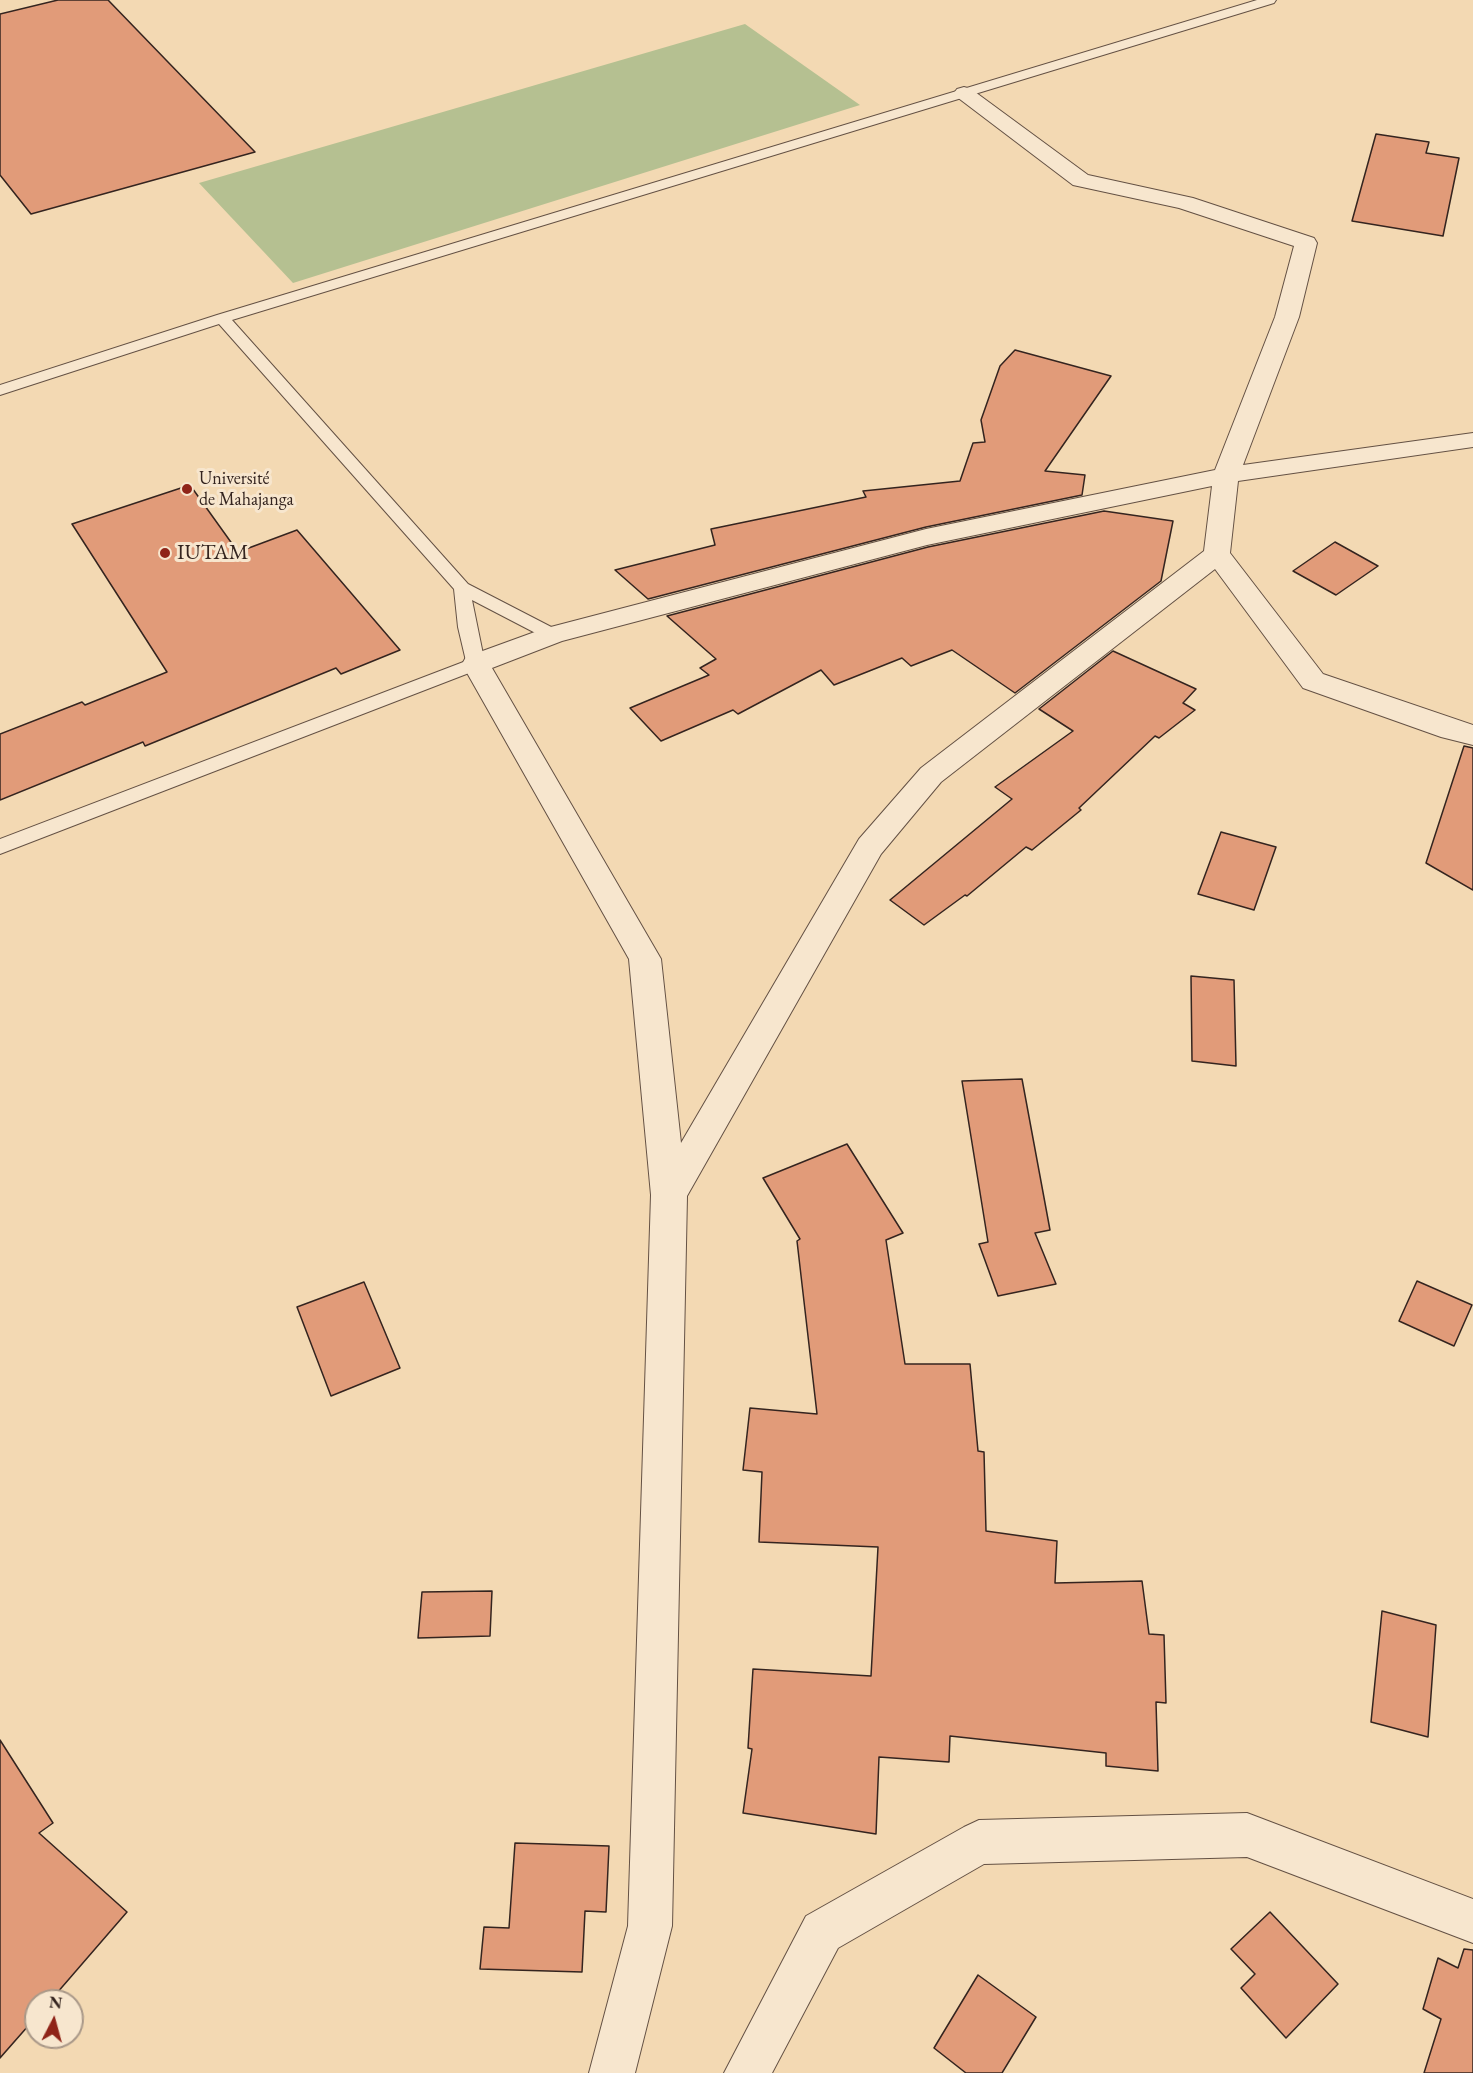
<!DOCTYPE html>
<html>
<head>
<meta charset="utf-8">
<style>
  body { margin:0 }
  #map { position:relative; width:1473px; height:2073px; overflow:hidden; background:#f3d9b3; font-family:"EB Garamond",serif }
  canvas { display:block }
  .north { position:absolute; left:24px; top:1989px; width:60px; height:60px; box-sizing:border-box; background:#f7e6ce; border:2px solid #a99888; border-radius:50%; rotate:6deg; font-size:16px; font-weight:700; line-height:24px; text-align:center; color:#34241f }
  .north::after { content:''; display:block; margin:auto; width:21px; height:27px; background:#8f2418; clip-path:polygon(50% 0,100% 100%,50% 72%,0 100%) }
</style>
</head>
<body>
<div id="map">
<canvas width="1473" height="2073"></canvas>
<div class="north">N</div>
</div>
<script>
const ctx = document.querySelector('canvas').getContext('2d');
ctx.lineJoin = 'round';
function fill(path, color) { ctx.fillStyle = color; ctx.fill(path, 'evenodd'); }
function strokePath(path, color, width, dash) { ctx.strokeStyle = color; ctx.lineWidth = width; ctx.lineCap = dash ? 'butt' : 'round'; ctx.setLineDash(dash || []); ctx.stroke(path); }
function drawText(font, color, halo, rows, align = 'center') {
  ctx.font = font + ' "EB Garamond",serif'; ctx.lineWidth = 6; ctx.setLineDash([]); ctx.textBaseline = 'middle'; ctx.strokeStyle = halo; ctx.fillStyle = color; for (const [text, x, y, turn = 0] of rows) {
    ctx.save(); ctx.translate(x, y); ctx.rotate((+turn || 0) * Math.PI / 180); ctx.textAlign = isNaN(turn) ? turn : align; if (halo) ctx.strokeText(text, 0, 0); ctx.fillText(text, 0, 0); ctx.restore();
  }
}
const green = new Path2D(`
  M745,24L860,105L293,283L199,183Z`);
const building = new Path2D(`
  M58,0H108L255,152L31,214L0,175V14Z
  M1376,134L1429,142L1426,153L1459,158L1443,236L1352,221Z
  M1015,350L1111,376L1045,471L1085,475L1082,495L926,527L648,599L615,570L715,545L711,529L866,497L863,491L960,481L973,443L985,442L981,420L1000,366Z
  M190,485L238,552L297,530L400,650L341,674L336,668L145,746L143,742L0,800V734L82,702L85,705L167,672L72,524Z
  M1104,511L1173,521L1161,581L1015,693L952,650L911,666L902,658L834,685L821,670L738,714L733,710L661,741L630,708L709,675L700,668L716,659L667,616L928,547Z
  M1335,542L1378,566L1336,595L1293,571Z
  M1113,651L1196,689L1183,703L1195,710L1159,738L1155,736L1079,808L1081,810L1032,850L1026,847L967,896L965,895L924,925L890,900L1012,799L995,787L1073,731L1039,709Z
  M1464,746L1473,748V890L1426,863Z
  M1221,832L1276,847L1254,910L1198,894Z
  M1191,976L1234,980L1236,1066L1192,1061Z
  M1022,1079L1050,1230L1035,1233L1056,1284L998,1296L979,1244L988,1242L962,1081Z
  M847,1144L903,1233L886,1240L905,1364H970L978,1451L984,1452L986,1531L1057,1541L1055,1583L1142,1581L1149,1634L1164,1635L1166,1703L1156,1702L1158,1771L1106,1766V1753L950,1736L949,1762L879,1757L876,1834L743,1813L752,1749L748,1748L753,1669L871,1676L878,1547L759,1542L762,1472L743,1470L750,1408L817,1414L797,1241L800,1239L763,1178Z
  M1417,1281L1472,1305L1454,1346L1399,1321Z
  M364,1282L400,1368L331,1396L297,1307Z
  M492,1591L490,1636L418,1638L422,1592Z
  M1382,1611L1436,1625L1428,1737L1371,1722Z
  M0,1740L53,1823L39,1833L127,1912L50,2001H36V2017L0,2058Z
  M515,1843L609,1846L606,1912L585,1911L582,1972L480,1969L484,1927L509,1928Z
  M1270,1912L1338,1984L1286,2038L1241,1988L1255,1974L1231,1949Z
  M1464,1949L1473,1950V2073H1424L1441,2019L1423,2009L1438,1958L1458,1968Z
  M978,1975L1036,2017L1002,2073H966L934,2048Z`);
const lane = new Path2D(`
  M1257,0H1276L1274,3L232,320L468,584L559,631L562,635L559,639H547L472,600L485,664L482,668L0,854V839L466,661L458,627L454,589L219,324L0,395V385L217,315Z`);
const street = new Path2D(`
  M964,87L971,89L1088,175L1193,198L1314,238L1317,243L1299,317L1243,465L1473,433V447L1238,481L1230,553L1323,674L1473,725V745L1441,737L1303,688L1215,569L941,782L881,854L687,1196L672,1926L635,2073H589L628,1926L651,1195L629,959L462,664L466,657L543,629L926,529L1215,470L1275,317L1294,246L1179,208L1073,185L957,97L954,93L957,89ZM1212,486L1204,551L921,768L859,839L681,1143L661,959L492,668L562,641L927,545Z
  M1247,1813L1473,1899V1943L1247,1857L984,1864L838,1948L772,2073H724L806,1916L964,1827L979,1820Z`);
const markers = [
  [187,489,6,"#8f2418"],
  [165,553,6,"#8f2418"]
];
const farPoinames = [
  ["Université",199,479],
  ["de Mahajanga",199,500]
];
const poiNames = [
  ["IUTAM",177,553]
];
fill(green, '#b5c091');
fill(building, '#e19b79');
strokePath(building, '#34241f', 1.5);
strokePath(lane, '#645144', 2);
strokePath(street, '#645144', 2);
fill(lane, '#f7e6ce');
fill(street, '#f7e6ce');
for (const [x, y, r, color] of markers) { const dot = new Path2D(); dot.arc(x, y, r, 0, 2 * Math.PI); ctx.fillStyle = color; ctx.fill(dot); strokePath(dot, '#f7e6ce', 2); }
drawText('18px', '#34241f', '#f7e6ce', farPoinames, 'left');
drawText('22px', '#34241f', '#f7e6ce', poiNames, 'left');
</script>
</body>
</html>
